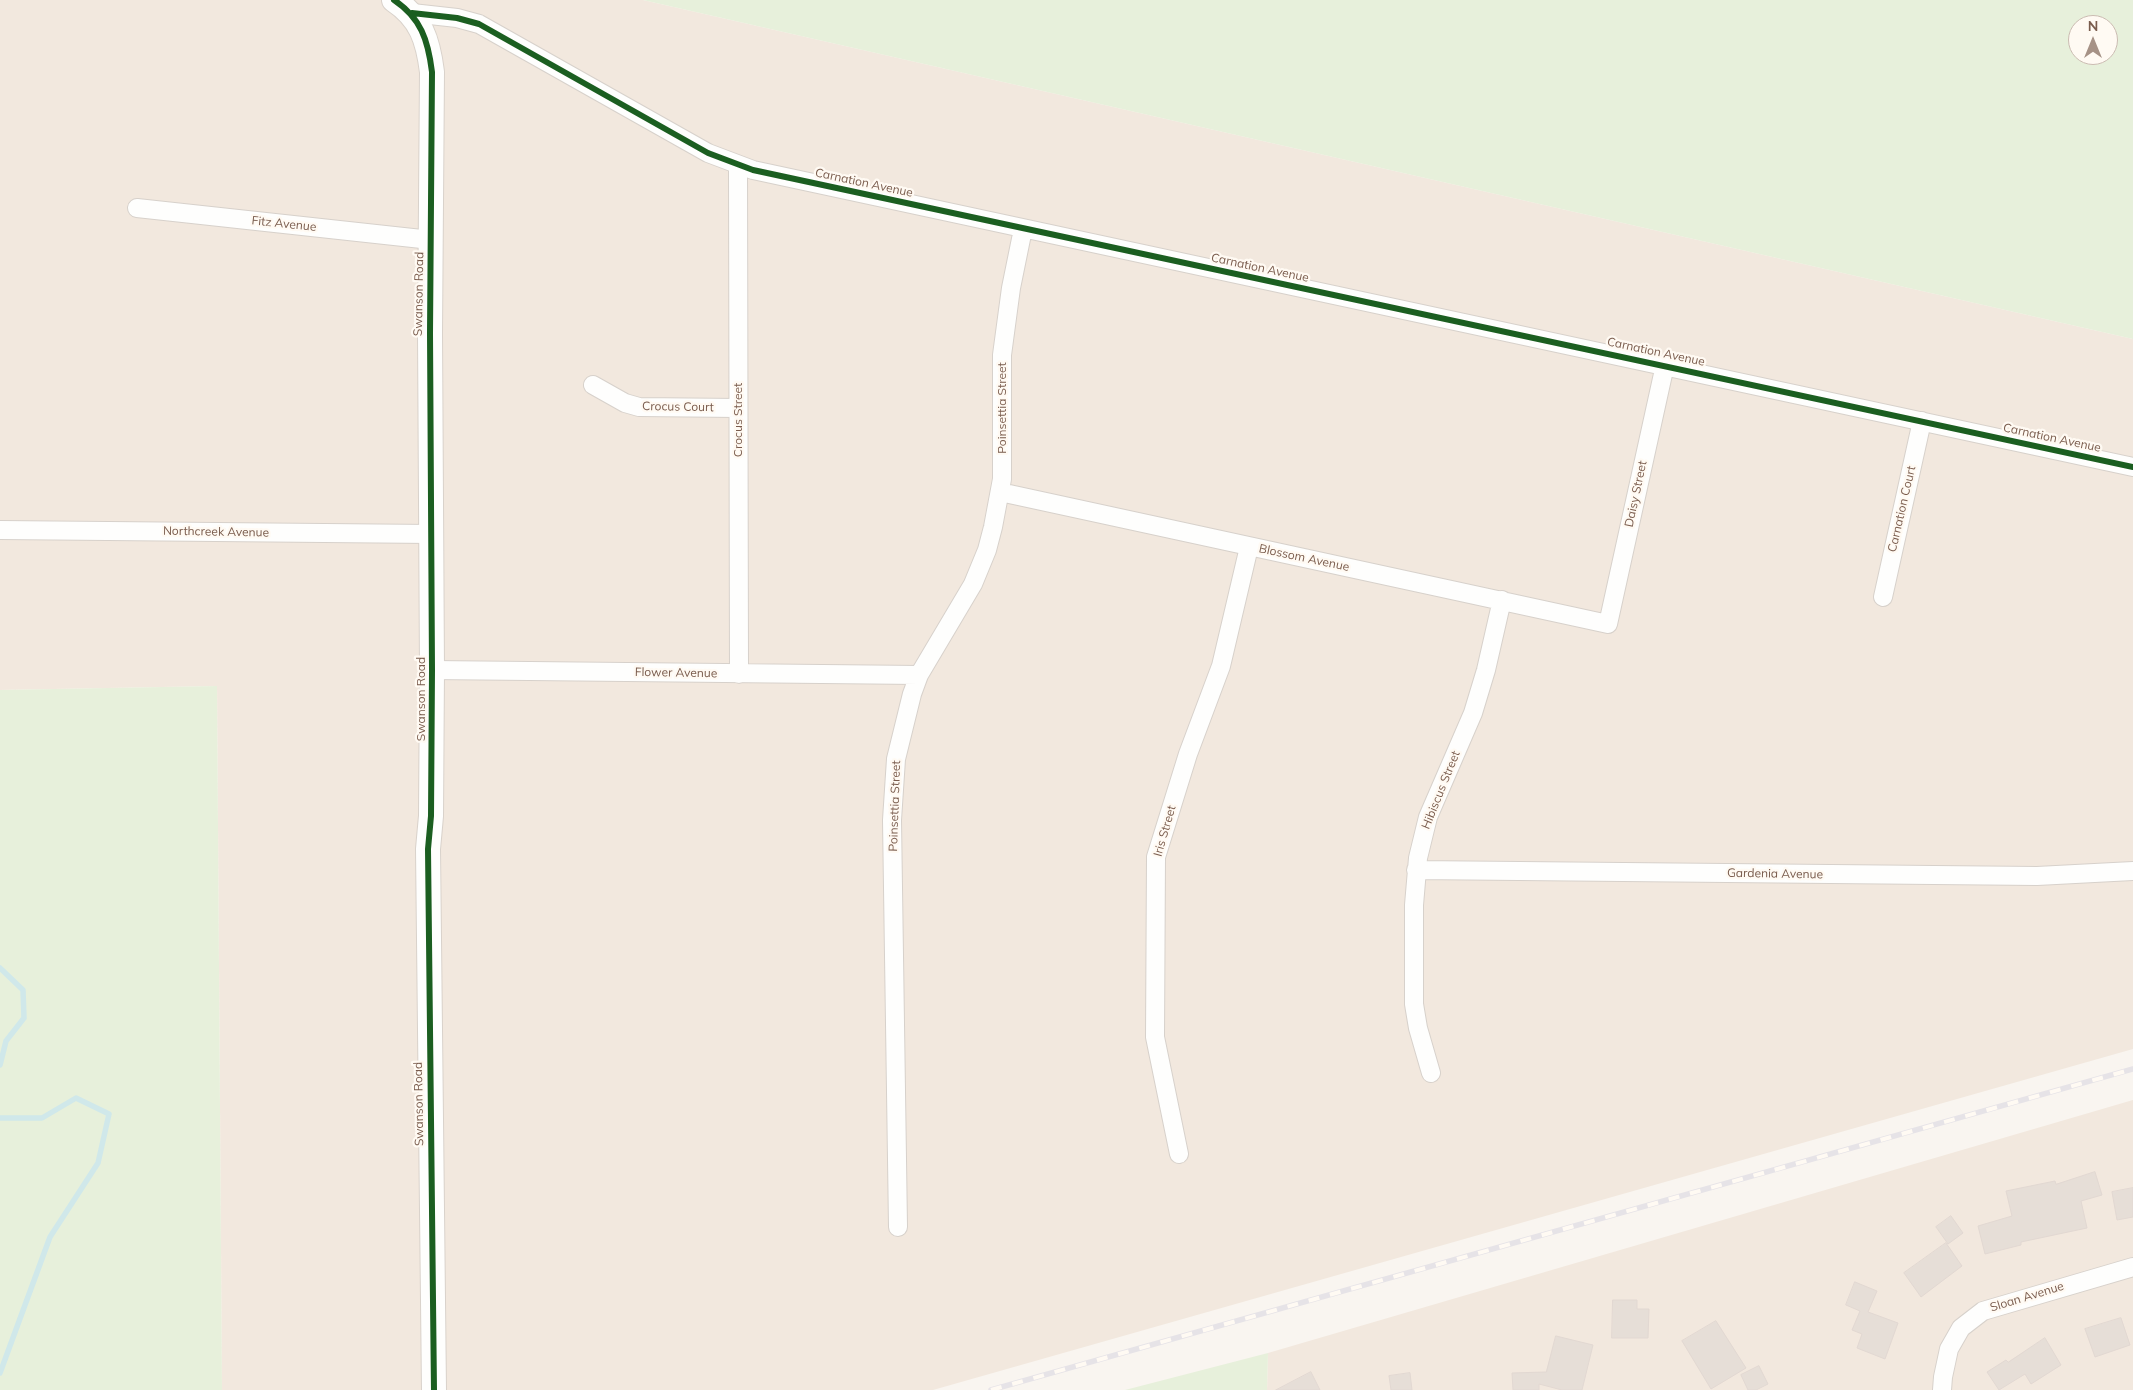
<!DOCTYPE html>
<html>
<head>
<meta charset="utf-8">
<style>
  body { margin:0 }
  #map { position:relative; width:2133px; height:1390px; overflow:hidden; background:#f9f5f0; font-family:Mulish,sans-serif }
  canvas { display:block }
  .north { position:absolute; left:2068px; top:15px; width:50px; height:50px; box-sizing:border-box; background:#fffaf3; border:1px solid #cabbb1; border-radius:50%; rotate:0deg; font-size:14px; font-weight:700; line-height:20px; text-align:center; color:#7a5c4d }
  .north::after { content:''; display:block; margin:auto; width:18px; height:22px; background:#a69286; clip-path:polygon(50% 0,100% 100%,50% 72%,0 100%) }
</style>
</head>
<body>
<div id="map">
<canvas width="2133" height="1390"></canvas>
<div class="north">N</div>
</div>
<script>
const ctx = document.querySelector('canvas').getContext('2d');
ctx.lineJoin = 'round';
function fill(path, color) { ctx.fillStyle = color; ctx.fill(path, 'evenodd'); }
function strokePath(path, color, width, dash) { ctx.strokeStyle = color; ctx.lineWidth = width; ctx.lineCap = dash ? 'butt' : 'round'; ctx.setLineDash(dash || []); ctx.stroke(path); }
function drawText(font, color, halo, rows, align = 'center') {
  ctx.font = font + ' Mulish,sans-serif'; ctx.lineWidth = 4.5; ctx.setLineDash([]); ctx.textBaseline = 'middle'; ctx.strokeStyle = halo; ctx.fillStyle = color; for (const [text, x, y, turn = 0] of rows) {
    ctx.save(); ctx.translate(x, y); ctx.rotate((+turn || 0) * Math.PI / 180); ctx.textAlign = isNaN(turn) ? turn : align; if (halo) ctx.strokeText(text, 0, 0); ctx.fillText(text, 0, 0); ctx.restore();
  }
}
const residential = new Path2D(`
  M0,0H643L2133,339V1049L933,1390H222L217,686L0,690Z
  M2133,1100V1390H1267L1268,1353Z`);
const green = new Path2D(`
  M643,0H2133V339ZM2078,25H2108V55H2078Z
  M217,686L222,1390H0V690Z
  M1268,1353L1267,1390H1125Z`);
const stream = new Path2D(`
  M0,968L23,990L24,1018L6,1041L0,1065
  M0,1118H42L76,1098L109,1114L98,1163L50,1237L0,1373`);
const building = new Path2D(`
  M2095,1172L2102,1195L2081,1201L2087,1228L2021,1242V1245L1985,1254L1978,1226L2012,1216L2006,1191L2055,1181L2056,1184Z
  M2133,1188V1217L2117,1220L2112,1192Z
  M1951,1216L1963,1233L1948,1244L1936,1227Z
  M1946,1243L1962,1266L1921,1297L1904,1273Z
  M1855,1282L1877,1291L1868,1312L1898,1323L1885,1359L1857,1348L1862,1334L1852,1330L1860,1311L1846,1305Z
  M1613,1300H1637V1309H1649L1648,1338H1612Z
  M2121,1318L2130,1345L2095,1357L2085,1329Z
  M1716,1321L1746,1368L1711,1389L1682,1341Z
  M1556,1336L1593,1345L1582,1390H1562L1539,1384V1390H1513L1512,1373L1546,1372Z
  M2045,1338L2061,1365L2031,1384L2025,1374L1999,1390L1987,1372L2006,1360L2008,1362Z
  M1759,1366L1768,1384L1756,1390H1748L1741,1375Z
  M1311,1372L1320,1390H1276Z
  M1410,1373L1412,1390H1391L1389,1376Z`);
const street = new Path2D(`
  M412,13L457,18L479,24L708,153L753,170L2133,467
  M738,166L739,674
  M137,208L431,240
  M593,385L625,403L639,407L738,408
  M1000,492L1608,624L1665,365
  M0,530L432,534
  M1883,597L1922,421
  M432,670L919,675
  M1416,870L2037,876L2133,871
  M1431,1073L1418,1028L1414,1004V905L1418,858L1428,817L1473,713L1486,670L1502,600
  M1179,1154L1155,1037L1156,857L1188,754L1221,666L1249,547
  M898,1227L892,820L896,759L912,694L919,675L973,584L987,550L993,527L1002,479V355L1011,288L1023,229
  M1942,1390L1943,1377L1949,1349L1961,1328L1983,1311L2133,1267`);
const secondary = new Path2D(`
  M394,0C421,18 428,40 432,72L430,333L432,670L431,816L428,849L434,1390`);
const rail = new Path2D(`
  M991,1390L2133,1069`);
const cycleway = new Path2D(`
  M394,0C421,18 428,40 432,72L430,333L432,670L431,816L428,849L434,1390
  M412,13L457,18L479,24L708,153L753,170L2133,467`);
const streetNames = [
  ["Carnation Avenue",864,183,12],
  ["Fitz Avenue",284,224,6],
  ["Carnation Avenue",1260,268,12],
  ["Swanson Road",419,294,-89],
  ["Carnation Avenue",1656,352,12],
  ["Crocus Court",678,407,1],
  ["Poinsettia Street",1002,408,-90],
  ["Crocus Street",738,420,-90],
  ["Carnation Avenue",2052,438,12],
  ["Daisy Street",1636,494,-78],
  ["Carnation Court",1902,509,-77],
  ["Northcreek Avenue",216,532,1],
  ["Blossom Avenue",1304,558,12],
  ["Flower Avenue",676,673,1],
  ["Swanson Road",421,699,-90],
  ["Hibiscus Street",1441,790,-68],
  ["Poinsettia Street",895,806,-88],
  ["Iris Street",1165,831,-74],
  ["Gardenia Avenue",1775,874,1],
  ["Swanson Road",419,1104,-91],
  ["Sloan Avenue",2027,1297,-17]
];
fill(residential, '#f2e8de');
fill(green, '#e7f0db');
strokePath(stream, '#d0e8ea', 5.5);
fill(building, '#e6ded7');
strokePath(building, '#e2d8d2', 1);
strokePath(street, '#d7d1cb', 20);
strokePath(secondary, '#d9d2cb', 26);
strokePath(street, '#fefefd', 18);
strokePath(secondary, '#fefefd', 24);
strokePath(rail, '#e6e3e7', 5.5);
strokePath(rail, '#fffaf3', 4, [11]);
strokePath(cycleway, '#1b5e20', 6);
drawText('12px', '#7a5c4d', '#fffaf3', streetNames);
</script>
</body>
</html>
